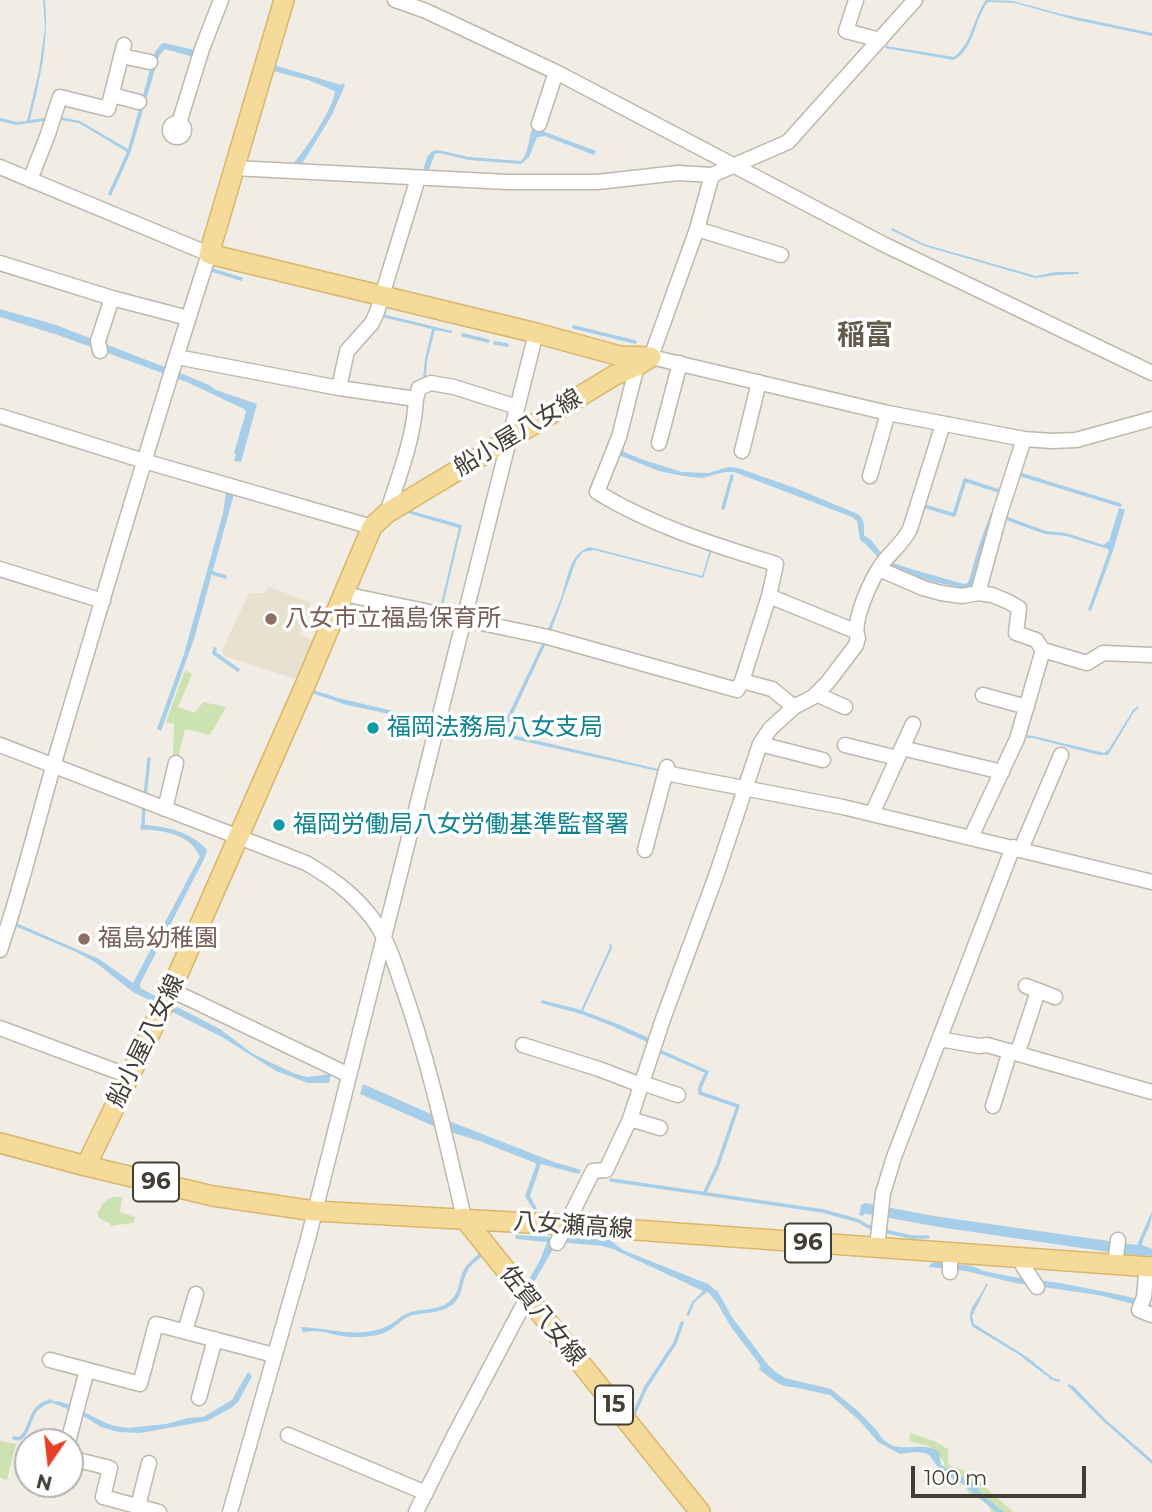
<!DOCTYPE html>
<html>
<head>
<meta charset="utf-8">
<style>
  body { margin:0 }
  #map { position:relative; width:1152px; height:1512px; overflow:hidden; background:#f1ede5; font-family:Montserrat,sans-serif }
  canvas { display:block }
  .north { position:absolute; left:14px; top:1428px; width:70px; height:70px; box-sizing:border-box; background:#fff; border:2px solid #b3b1ae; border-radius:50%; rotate:194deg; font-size:19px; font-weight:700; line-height:28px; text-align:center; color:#423d35 }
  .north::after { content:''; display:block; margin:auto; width:24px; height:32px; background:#e64126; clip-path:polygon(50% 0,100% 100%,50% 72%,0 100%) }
  .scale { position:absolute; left:911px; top:1466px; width:175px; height:32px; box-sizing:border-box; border:4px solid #423d35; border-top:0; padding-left:9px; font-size:21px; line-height:24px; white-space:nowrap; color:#423d35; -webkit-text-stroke:5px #fff; paint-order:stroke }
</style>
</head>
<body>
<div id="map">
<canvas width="1152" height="1512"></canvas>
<div class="north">N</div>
<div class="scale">100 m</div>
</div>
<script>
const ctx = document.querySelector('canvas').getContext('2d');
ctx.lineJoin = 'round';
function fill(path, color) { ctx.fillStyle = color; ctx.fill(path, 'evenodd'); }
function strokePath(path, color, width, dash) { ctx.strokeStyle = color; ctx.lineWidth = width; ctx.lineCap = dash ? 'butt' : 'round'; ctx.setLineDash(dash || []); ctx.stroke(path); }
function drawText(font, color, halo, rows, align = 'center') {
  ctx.font = font + ' Montserrat,"Noto Sans JP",sans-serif'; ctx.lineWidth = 7; ctx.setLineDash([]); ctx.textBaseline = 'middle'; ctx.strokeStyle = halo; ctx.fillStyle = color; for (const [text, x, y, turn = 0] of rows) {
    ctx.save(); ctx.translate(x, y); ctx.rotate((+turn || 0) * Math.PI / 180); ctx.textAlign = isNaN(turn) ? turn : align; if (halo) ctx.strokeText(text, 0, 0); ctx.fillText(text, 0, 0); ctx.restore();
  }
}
const education = new Path2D(`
  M268,586L311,603L300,634L315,641L299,680L224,656L222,650L249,593H264Z`);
const green = new Path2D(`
  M185,670L192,674L178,707L195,713L203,702L226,707L210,735L185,729L178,758L173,756L174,724L166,722Z
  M113,1197H122L120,1212L135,1217L133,1223L110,1226L111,1224L99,1218L97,1213L105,1201Z
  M910,1433L934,1441L948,1449V1461L949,1465L969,1472L1013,1512H991L989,1504L978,1498L970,1496L964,1483L946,1472L943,1460L929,1446L909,1441Z
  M0,1441L16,1444L7,1480L0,1478Z`);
const water = new Path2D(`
  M43,0H45C49,43 40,79 30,120L51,117V120L16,125L0,121V118L17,122L27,121L39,71L45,27Z
  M986,0L1013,1L1061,14L1152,33V36L1072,19L1015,3L991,2H988C974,19 975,48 954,60L885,48L886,46L954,57C972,44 973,17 986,0Z
  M162,43H164L195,50L193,57L165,49L159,56L130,154L111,196L108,194L127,152L79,123L60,120V117L80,121L128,149L155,52Z
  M274,65L341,85L343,83L345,85L332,115L300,167H290C303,154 334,108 335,91L308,80L273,71Z
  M538,126L545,132L596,151L594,155L545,136L537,137L529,157L521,164L469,160L439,153L435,154L428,172L423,171C426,161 427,151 438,150L469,157L521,161C530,152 527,139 533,128Z
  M892,228L924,244L1036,276L1056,272H1079L1078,274L1057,275L1035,278L924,246L891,230Z
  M0,309L56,325L175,371L209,385L216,390L257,404L241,462L234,461L236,454L234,453L246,412L244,409L187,382L58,335L0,317Z
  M382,314L452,331V333L435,330L427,360L426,380L423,379L425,359L432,329L382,317Z
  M622,445L624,452L644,460L682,472L709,473L728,467L738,468L795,488L858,514C865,519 864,527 864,535L871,540L887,561L911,569L964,584L967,583L969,580L979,545L991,513L1005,516L1046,531L1066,533L1103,545L1109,541L1119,508L1125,510L1114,548L1091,611L1088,610L1109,551L1108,549L1066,536L1045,534L1003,519L994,521L983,547L971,587L962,588C941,583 906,577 888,566C877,559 871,547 860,540L857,521L852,517L734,472H725L702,478L683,476L659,471L616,454Z
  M226,492L234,494L194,639L161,731L157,729L184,654L223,513Z
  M404,509L462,525L442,609L440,608L459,528L404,512Z
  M590,547L702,576L710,550H712L703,578L594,550L583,552L576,561L551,631L548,629C552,619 557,609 561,598C567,581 569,553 590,547Z
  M544,640L547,641L504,733L662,770V772L455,726L456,722L500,732Z
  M313,690L338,698L410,715L420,716L418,720L347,705L312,693Z
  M1138,706L1139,707L1134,712L1108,755H1099L1033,738H1027V735L1033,736L1104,753L1109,749L1133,710Z
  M140,825C163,825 192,832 207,850L205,857L140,984V988L220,1029L253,1054L293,1073L307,1077L331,1074L329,1083H308L276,1071L222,1037L133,992L95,962L74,951L15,926L16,923L99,959L133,983L200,856C197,852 194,846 190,843C177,833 156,829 141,830Z
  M609,943L611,944L612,948L583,1011L618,1024L651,1039L649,1043L612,1026L584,1015L541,1003L542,1000L581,1010L610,947Z
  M363,1084L431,1114L554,1162L581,1170L579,1174L541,1164L530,1196L537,1209H533L525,1196L536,1165L535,1163L482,1142L438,1128L360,1094Z
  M865,1203L934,1216L1137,1245L1152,1211C1152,1227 1145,1231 1142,1245L1152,1249V1256L1122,1254L939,1227L868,1214H864L863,1216L859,1215L861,1205Z
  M515,1235L610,1240L623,1250L708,1284L718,1292L732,1317L768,1365L777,1373L785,1378L831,1389L858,1411L878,1432C893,1460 920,1438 939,1452L941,1465L975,1484L982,1495L1004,1512H996L961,1483L943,1474L929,1455L925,1453L915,1452L900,1454L878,1442L860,1421L830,1395L793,1387C780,1388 769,1377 759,1369L760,1365L731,1327L717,1303L709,1293L707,1292L699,1298L694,1303L689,1316L686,1315L692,1302L703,1291L613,1249L602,1246L557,1242L533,1284L528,1281L540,1260L547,1242L516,1239Z
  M480,1253L482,1256C477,1261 470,1265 467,1272C461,1283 463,1297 452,1305C439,1314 424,1312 410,1316C401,1319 396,1327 388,1331C378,1337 361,1337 351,1337C335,1337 317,1327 303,1333L301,1327C329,1328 355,1338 383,1328C393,1325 400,1315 411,1312C426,1308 441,1311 452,1299C459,1292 459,1282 462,1274C466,1264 472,1260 480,1253Z
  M933,1262L972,1266L984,1271L1014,1277L1060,1283L1121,1295L1141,1300L1152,1305V1311L1137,1305L1098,1295L1015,1283L966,1271L928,1267Z
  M986,1284H988L972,1316L974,1324L1027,1357L1053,1378L1060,1380V1382L1052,1380L1018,1354L973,1327C963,1310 980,1300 986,1284Z
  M248,1372L252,1376L238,1402L231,1408L207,1421L140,1433L119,1432L101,1427L80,1414L50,1402L58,1401L70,1405L106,1423L115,1426L128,1428L166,1424L188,1418L203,1417L232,1400Z
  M1068,1384L1073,1386L1106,1420L1152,1460V1464L1103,1421L1068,1386Z`);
const stream = new Path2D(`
  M212,270L241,279
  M574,327L635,342
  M463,335L488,341
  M495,343L507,345
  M1022,475L1120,505
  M921,505L954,515L965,480L999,491L1002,490
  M723,508L732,476
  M210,572L225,577
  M215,649L214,653L238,670
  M145,796L149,759
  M143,827L144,804
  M657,1050L707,1072L700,1087V1093L738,1106L717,1167L704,1194
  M611,1180L823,1211L859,1221L867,1226L877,1229
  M884,1231L911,1237H928
  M633,1416L646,1387L675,1343L682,1323
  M14,1438L19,1439C34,1429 26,1407 51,1401`);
const minor = new Path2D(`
  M395,0L426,11L556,72L883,244L1152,373
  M856,0L846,31L880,40
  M121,56L150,62
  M112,95L139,102
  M170 130a7 7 0 1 1 14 0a7 7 0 1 1-14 0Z
  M179,123L202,49L221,0
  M539,124L556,72
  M0,167L209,254C156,417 108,582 59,746C39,814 23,883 0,950
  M234,168L508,182H597L678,173L712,175L788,142L915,0
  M712,175L697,229L651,357L888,413L1024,439L1052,441L1076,440L1152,419
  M30,180L48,134L60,97L108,109L124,45
  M697,229L781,255
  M0,263L112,298L188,318
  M100,351L98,341L112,298
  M177,357L339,388L416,399L419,388L431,383L454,387L517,407
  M637,366L619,437L597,492C652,526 715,545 776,564L769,596L855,631
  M339,388L347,351L372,323L377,312L418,178
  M0,416L144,461L372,527
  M659,443L680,363
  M742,451L759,382
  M870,476L888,413
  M387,513C399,476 414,438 416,399
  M0,569L103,601
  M879,569L923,588L941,593L962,596L978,593L992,595L1009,602L1019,608L1016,633L1036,640L1043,650L1087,663L1103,653L1152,655
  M978,593L1000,513L1024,439
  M344,594L548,637L737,690L742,681L772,689L794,707
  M742,681L769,596
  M816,694L845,707
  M983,695L1027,707
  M760,744L823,760
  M0,745L306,863C330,877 350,891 368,913C385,932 394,961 402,985C429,1061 446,1140 464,1218
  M845,745L897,758
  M902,748L1002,772
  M665,773L843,807L1152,882
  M165,809L176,763
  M872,814L913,724
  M971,837L1017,739L1043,650
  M1021,849L1061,755
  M645,850L667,767
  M1026,986L1055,997
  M171,990L349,1075
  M0,1028L129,1076
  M939,1039L979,1046L987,1045L1152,1092
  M523,1045L599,1069L641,1085
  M1018,1052L1038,991
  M642,1083L678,1095
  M993,1106L1010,1051
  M630,1119L660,1128
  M557,1243L593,1171L606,1170L630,1119L663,1019L716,876L760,744L770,729L794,707L813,697L828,682L856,645L858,638C851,622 872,578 882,564C891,552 903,543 910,529L943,424
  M877,1247L883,1193L894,1157L1013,847
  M1116,1256L1118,1240
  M1023,1266L1037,1287
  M950,1272V1261
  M1146,1275L1144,1297L1139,1310L1152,1315
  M185,1331L196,1294
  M50,1360L140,1384L156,1324L274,1355
  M199,1398L215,1339
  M288,1435L426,1493
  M68,1442L87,1370
  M70,1458L110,1468L103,1497L159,1512
  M138,1506L149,1463
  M230,1512L308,1239L536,333
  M416,1512L455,1434L527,1298`);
const major = new Path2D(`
  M284,0L209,254L536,333L620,356L650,357
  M0,1143L86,1166L213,1196L315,1211L566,1225L1152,1267
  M86,1166L171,990L306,683L372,527L387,513L615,375L637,366L651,357
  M464,1218L700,1512`);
const markers = [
  [271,619,7,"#8d6e63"],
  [373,728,7,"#0f9aa8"],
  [279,825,7,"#0f9aa8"],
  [84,939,7,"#8d6e63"]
];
const shields = [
  [156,1182,46],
  [808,1243,46],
  [614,1405,38]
];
const shieldNames = [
  ["96",156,1182],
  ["96",808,1243],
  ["15",614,1405]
];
const streetNames = [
  ["船小屋八女線",518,433,-31],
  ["船小屋八女線",146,1041,-64],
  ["八女瀬高線",573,1226,4],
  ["佐賀八女線",542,1316,51]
];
const educationNames = [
  ["八女市立福島保育所",285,619],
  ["福島幼稚園",98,939]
];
const cultureNames = [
  ["福岡法務局八女支局",387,728],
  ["福岡労働局八女労働基準監督署",293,825]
];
const quarterNames = [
  ["稲富",865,336]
];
fill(education, '#e9e1d0');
fill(green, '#cce2b1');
fill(water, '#a6cee9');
strokePath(stream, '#a6cee9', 3.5);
strokePath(minor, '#beb7ab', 17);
strokePath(major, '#d8b66b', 22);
strokePath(minor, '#fff', 14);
strokePath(major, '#f5da9a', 19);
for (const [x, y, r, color] of markers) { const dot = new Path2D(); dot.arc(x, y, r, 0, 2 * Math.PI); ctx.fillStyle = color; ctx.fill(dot); strokePath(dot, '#fff', 2.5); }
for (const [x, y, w] of shields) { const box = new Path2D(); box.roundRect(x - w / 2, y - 19.5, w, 39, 5); ctx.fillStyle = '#fff'; ctx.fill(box); strokePath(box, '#423d35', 2); }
drawText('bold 23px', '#423d35', null, shieldNames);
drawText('24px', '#423d35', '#fff', streetNames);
drawText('24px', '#785e54', '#fff', educationNames, 'left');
drawText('24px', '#0d838f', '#fff', cultureNames, 'left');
drawText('bold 28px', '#645b4d', '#fff', quarterNames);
</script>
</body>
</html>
